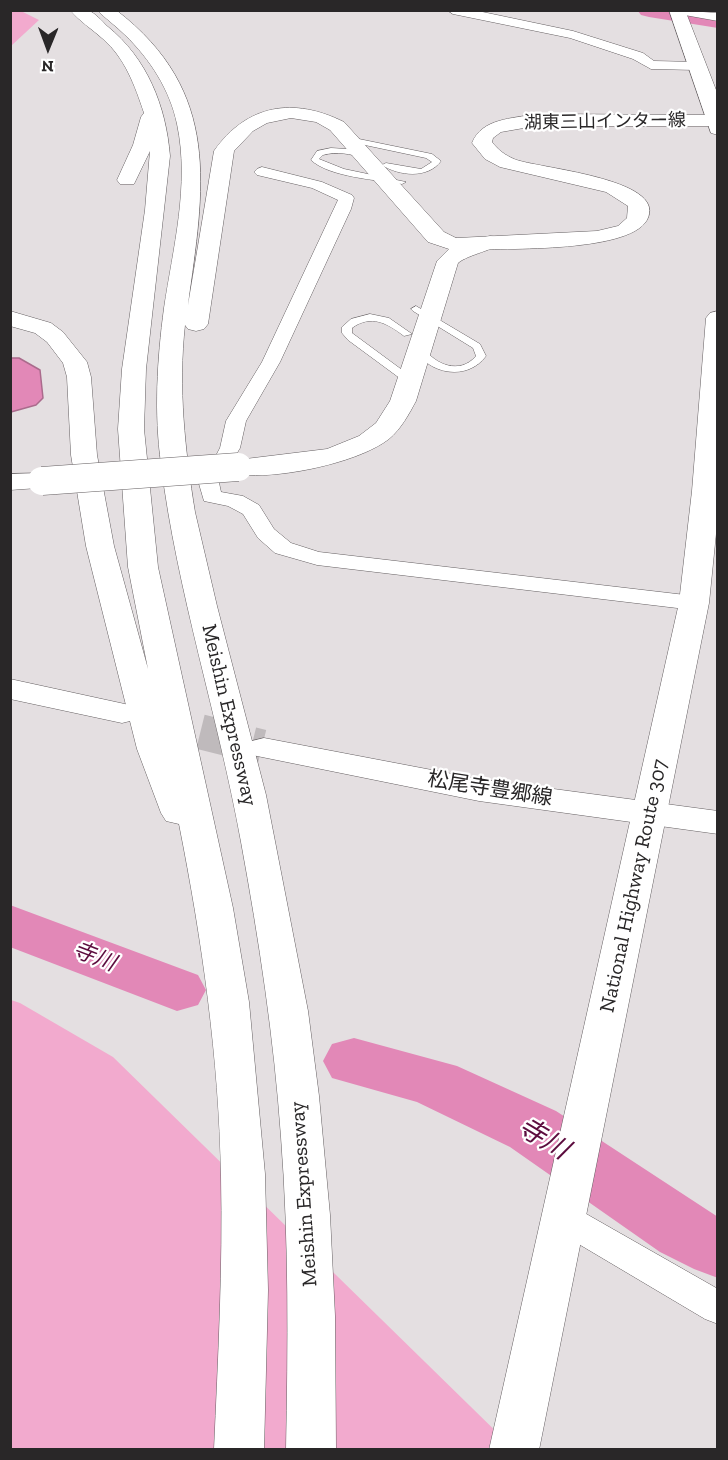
<!DOCTYPE html>
<html>
<head>
<meta charset="utf-8">
<style>
  body { margin:0 }
  #map { position:relative; width:728px; height:1460px; overflow:hidden; background:#e4dfe1; font-family:"Zilla Slab",serif }
  canvas { display:block }
  .frame { position:absolute; inset:0; border:12px solid #292728; pointer-events:none }
  .north { position:absolute; left:18px; top:18px; width:60px; height:60px; -webkit-text-stroke:4px #fff; paint-order:stroke; rotate:181deg; font-size:16px; font-weight:700; line-height:24px; text-align:center; color:#292728 }
  .north::after { content:''; display:block; margin:auto; width:21px; height:27px; background:#292728; clip-path:polygon(50% 0,100% 100%,50% 72%,0 100%) }
</style>
</head>
<body>
<div id="map">
<canvas width="728" height="1460"></canvas>
<div class="frame"></div>
<div class="north">N</div>
</div>
<script>
const ctx = document.querySelector('canvas').getContext('2d');
ctx.lineJoin = 'round';
function fill(path, color) { ctx.fillStyle = color; ctx.fill(path, 'evenodd'); }
function strokePath(path, color, width, dash) { ctx.strokeStyle = color; ctx.lineWidth = width; ctx.lineCap = dash ? 'butt' : 'round'; ctx.setLineDash(dash || []); ctx.stroke(path); }
function drawText(font, color, halo, rows, align = 'center') {
  ctx.font = font + ' "Zilla Slab","Noto Sans JP",serif'; ctx.lineWidth = 4.5; ctx.setLineDash([]); ctx.textBaseline = 'middle'; ctx.strokeStyle = halo; ctx.fillStyle = color; for (const [text, x, y, turn = 0] of rows) {
    ctx.save(); ctx.translate(x, y); ctx.rotate((+turn || 0) * Math.PI / 180); ctx.textAlign = isNaN(turn) ? turn : align; if (halo) ctx.strokeText(text, 0, 0); ctx.fillText(text, 0, 0); ctx.restore();
  }
}
const green = new Path2D(`
  M11,10L21,11L39,20L11,46Z
  M11,1000L20,1003L113,1057L514,1449L11,1450Z`);
const water = new Path2D(`
  M11,358H19L40,370L43,398L36,405L11,412Z`);
const river = new Path2D(`
  M637,10H698L718,14V28L649,17L641,15Z
  M10,905L198,975L206,990L198,1005L177,1011L10,947Z
  M354,1038L457,1066L556,1111L718,1217V1278L694,1269L660,1252L510,1147L417,1102L332,1078L323,1061L332,1044Z`);
const secondaryTunnel = new Path2D(`
  M149,719L262,747`);
const lane = new Path2D(`
  M349,137L432,154L441,161C428,179 399,176 382,165L386,163L421,169L432,162L426,158L346,141L345,139Z
  M331,148L347,149L368,156L364,158C350,154 338,151 323,155L319,159L344,169L406,182L402,184C377,180 329,177 311,160L317,151Z
  M416,306L480,344L486,356C468,381 429,375 415,349L417,347H423C435,365 460,375 476,356L473,348L413,311L411,309Z
  M370,314L389,318L412,334L404,336C387,323 371,314 352,328V333L413,378V382H405L348,340L342,333V327L351,319Z`);
const street = new Path2D(`
  M447,10H473L573,31L643,53L654,61L697,62L704,66L697,70L651,69L633,59L570,38L453,14Z
  M673,10L718,13V21L679,14Z
  M262,167L322,182L352,195L354,198L351,209L280,362L246,421L240,448L228,468L218,478L221,492L243,496L259,505L274,529L291,543L319,552L694,596L702,598L706,603L702,608L694,610L317,565L275,553L258,538L243,514L228,506L204,501L197,477L213,461L220,448L226,421L262,362L338,200L312,188L257,175L254,172L257,169Z
  M562,1203L574,1207L718,1289V1324L705,1319L550,1227L545,1217L550,1207Z`);
const secondary = new Path2D(`
  M535,114L716,115L718,126H535L501,132L493,138L492,142C498,150 505,155 514,159C534,168 670,178 647,220C628,254 497,248 457,250L449,249L446,244L449,239L457,238L597,231L618,226L627,218L628,206L606,192L500,167L485,159L472,143C482,118 512,119 535,114Z
  M10,679L134,706L138,713L134,720L122,723L10,699Z
  M264,738L479,779L718,811V834L479,801L252,755L247,748L252,741Z`);
const highway = new Path2D(`
  M70,10C76,10 84,9 89,11C95,13 102,21 107,26C147,58 166,106 170,156L146,369L144,429L158,567L233,908L249,1002L265,1174L268,1290L264,1450H214C218,1358 223,1268 221,1176C219,1058 202,940 179,824L166,821L161,813L137,749L86,546L71,455L67,377L63,363L47,342L35,333L10,326V311L51,323L63,332L87,362L91,377L97,455L114,546L148,669L128,567L118,429L122,369L145,210L150,151L134,184H120L117,180L133,145L141,117L144,113C135,86 125,58 103,39C92,29 79,21 70,10Z
  M97,10H116C223,92 204,188 188,305L214,151C247,104 294,97 344,122L444,232L464,242L490,236L498,237L501,242C496,250 469,254 458,263L416,401C409,414 401,429 389,439C357,464 268,482 229,473L225,467L229,461L327,449L359,436L376,423L390,401L437,261L449,249L428,242L330,130L316,122L291,118L267,123L253,131L234,151L208,324L204,329L196,331L188,329L185,325C178,388 185,450 195,512L217,606L266,795L308,1011L319,1096L330,1215L335,1316L336,1450H286C288,1345 289,1241 281,1137C274,1038 259,940 241,842C218,715 177,592 161,464C154,413 157,360 164,308C173,248 190,185 177,124C170,90 150,59 125,35C116,26 106,19 97,10Z
  M669,10H685L718,95V135L711,133Z
  M718,311V514L709,603L539,1450H489L679,603L692,491L706,318L710,313Z
  M42,473L52,475L56,481L52,487L10,490V474Z`);
const highwayBridge = new Path2D(`
  M42,481L238,467`);
const farStreetnames = [
  ["湖東三山インター線",605,122,-1]
];
const streetNames = [
  ["Meishin Expressway",229,715,77],
  ["松尾寺豊郷線",490,789,9],
  ["National Highway Route 307",634,886,-78],
  ["Meishin Expressway",304,1194,-94]
];
const waterNames = [
  ["寺川",94,957,21]
];
const nearWaternames = [
  ["寺川",543,1139,31]
];
fill(green, '#f2aace');
fill(water, '#e288b7');
strokePath(water, '#aa6b8c', 1.5);
fill(river, '#e288b7');
strokePath(secondaryTunnel, '#bfbabc', 35, [35, 18]);
strokePath(lane, '#645f61', 1);
strokePath(street, '#645f61', 1);
strokePath(secondary, '#645f61', 1);
strokePath(highway, '#645f61', 1);
fill(lane, '#fff');
fill(street, '#fff');
fill(secondary, '#fff');
fill(highway, '#fff');
strokePath(highwayBridge, '#645f61', 29, []);
strokePath(highwayBridge, '#fff', 28);
drawText('18px', '#292728', '#fff', farStreetnames);
drawText('21px', '#292728', '#fff', streetNames);
drawText('italic 22px', '#5c0c3e', '#fff', waterNames);
drawText('italic 27px', '#5c0c3e', '#fff', nearWaternames);
</script>
</body>
</html>
